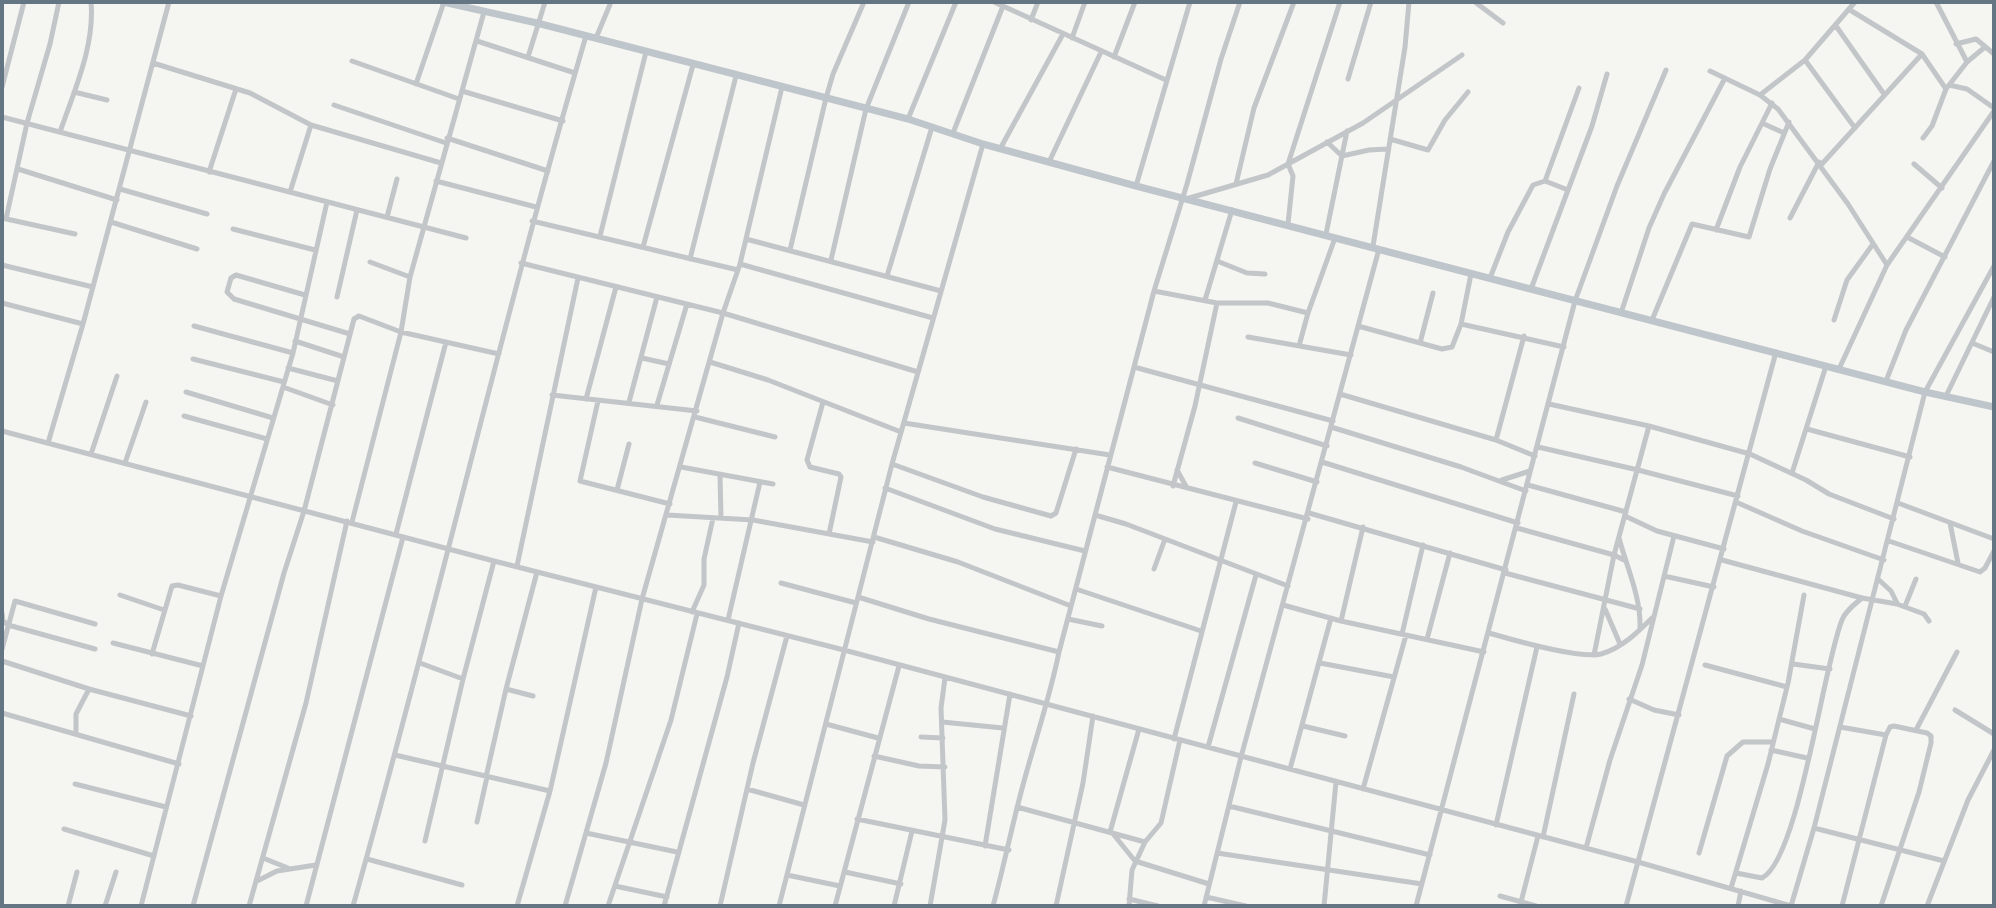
<!DOCTYPE html>
<html>
<head>
<meta charset="utf-8">
<style>
  body { margin:0 }
  #map { position:relative; width:1996px; height:908px; overflow:hidden; background:#f5f5f1; font-family:Quicksand,sans-serif }
  canvas { display:block }
  .frame { position:absolute; inset:0; border:4px solid #647583; pointer-events:none }
</style>
</head>
<body>
<div id="map">
<canvas width="1996" height="908"></canvas>
<div class="frame"></div>
</div>
<script>
const ctx = document.querySelector('canvas').getContext('2d');
ctx.lineJoin = 'round';
function strokePath(path, color, width, dash) { ctx.strokeStyle = color; ctx.lineWidth = width; ctx.lineCap = dash ? 'butt' : 'round'; ctx.setLineDash(dash || []); ctx.stroke(path); }
const street = new Path2D(`
  M994,2L1166,80
  M1475,2L1503,23
  M1936,2L1967,62
  M1850,10L1922,54L1946,89L1932,126L1923,138
  M1031,20L1038,2
  M1836,26L1884,94
  M596,38L611,2
  M1072,38L1085,2
  M477,41L575,73
  M1956,44L1976,39L1994,54
  M528,57L545,2
  M1114,57L1135,2
  M1805,60L1855,128
  M352,61L459,99
  M153,63L250,93L311,125L441,163
  M1710,71L1760,95L1778,109L1848,204L1887,265
  M1348,79L1371,2
  M416,84L444,2
  M1949,85L1967,89L1994,108
  M2,87L24,2
  M1946,89L1967,62L1985,47
  M462,91L563,121
  M74,92L107,100
  M1760,95L1805,60L1855,2
  M334,105L446,143
  M2,117L466,238
  M908,119L956,2
  M1762,123L1784,133
  M60,132C74,91 95,46 91,2
  M953,133L1003,6
  M447,138L548,171
  M1390,139L1428,150L1445,120L1468,92
  M1327,142L1342,156L1369,150L1388,149
  M1000,149L1063,34
  M1049,162L1101,52
  M1914,164L1942,188
  M1821,165L1922,54
  M18,169L117,200
  M209,172L236,89
  M436,181L536,207
  M1545,181L1579,88
  M1236,184L1254,108L1294,2
  M1136,186L1190,2
  M120,189L207,214
  M290,192L311,125
  M1186,199L1268,175L1363,123L1462,55
  M387,217L397,179
  M2,218L75,234
  M1790,218L1819,162
  M6,219L27,123L50,44L59,2
  M532,221L738,270
  M111,222L197,249
  M1288,224L1293,176L1288,164L1340,2
  M233,229L315,250
  M1716,230L1740,167L1772,103
  M1326,234L1347,131
  M600,236L646,52
  M1907,237L1945,257
  M746,239L941,291
  M1373,246L1405,47L1409,2
  M643,247L693,65
  M790,250L826,98L833,74L864,2
  M690,259L736,76
  M831,260L866,109L909,2
  M1217,261L1247,273L1265,274
  M370,262L410,277
  M521,263L723,313L918,372
  M740,264L933,318
  M2,265L93,287
  M887,276L932,127
  M1490,278L1508,232L1533,185L1545,181L1568,190
  M1531,289L1592,126L1607,74
  M1154,291L1217,303H1268L1308,313
  M305,295L236,275L231,278L227,292L234,299L350,334
  M337,297L357,210
  M1205,300L1232,210
  M2,303L83,324
  M1621,313L1649,228L1664,194L1725,78
  M1652,320L1692,224L1749,237L1770,169L1789,122
  M1834,320L1847,280L1873,244
  M1461,324L1471,274
  M194,326L293,353
  M1358,326L1442,349L1452,347L1461,324L1564,347
  M1248,337L1351,355
  M295,341L344,357
  M1420,343L1433,293
  M1972,343L1994,352
  M1299,346L1308,313L1335,238
  M642,358L669,364
  M193,359L284,382
  M710,362L768,380L901,432
  M1134,367L1333,421
  M288,368L338,381
  M1839,369L1887,265L1994,111
  M1886,381L1906,330L1994,161
  M283,387L333,405
  M186,392L273,418
  M1340,394L1496,440L1535,456
  M552,395L697,411
  M1946,396L1994,297
  M586,399L616,287
  M598,401L580,481L670,504
  M629,402L657,297
  M823,402L807,460L810,467L839,474L841,477L829,534
  M1549,404L1649,426L1750,454L1806,480L1829,494L1894,519
  M657,405L687,304
  M184,416L267,439
  M695,417L775,437
  M1238,418L1327,446
  M904,423L1110,455
  M1331,427L1461,467L1526,491
  M1807,429L1910,457
  M2,431L494,561L844,650L1638,862L1791,906
  M1496,440L1524,336
  M48,443L83,324L169,2
  M1538,447L1638,470L1738,496
  M91,454L117,376
  M1322,462L1518,523
  M125,463L146,402
  M1255,463L1317,482
  M892,464L983,497L1051,516L1056,513L1076,449
  M681,467L773,484
  M1107,467L1308,519
  M1177,470L1187,488
  M1792,473L1826,366
  M720,475L721,518
  M1502,480L1530,471
  M1528,485L1626,512
  M1173,486L1195,406L1217,303
  M885,488L995,529L1085,551
  M617,490L629,444
  M1736,502L1802,531L1884,560
  M1898,503L1994,539
  M1309,513L1506,570
  M667,515L753,520L873,542
  M1095,515L1126,524L1288,586
  M1625,516L1657,531L1724,549
  M352,522L401,332L410,277L484,12
  M1950,523L1958,563
  M1517,528L1614,555L1624,560
  M396,534L446,342
  M874,537L958,562L1071,606
  M1619,538C1627,568 1641,597 1640,628
  M1889,541L1980,572L1985,568L1994,551
  M1722,560L1862,598L1897,604L1924,614L1929,621
  M517,566L578,278
  M1154,569L1165,539
  M1505,573L1640,609
  M1664,576L1714,587
  M1879,580L1891,591L1897,603
  M781,583L856,603
  M1076,589L1201,631
  M120,595L164,610
  M858,597L929,619L1059,652
  M1283,605L1341,621L1484,652
  M1905,606L1916,579
  M1605,609L1620,644
  M692,612L704,585V559L713,518
  M2,613L3,621L8,625L95,649
  M1068,619L1102,626
  M728,620L760,482
  M1341,621L1363,527
  M1489,633C1513,640 1579,659 1601,654C1622,648 1638,632 1652,618
  M1402,634L1423,545
  M1427,639L1450,553
  M113,643L203,666
  M2,649L15,601L95,624
  M152,654L172,586L178,585L221,596
  M1594,655L1614,555L1649,426
  M2,661L89,689L191,716
  M420,663L463,679
  M1320,663L1394,677
  M1793,664L1830,669
  M1705,665L1787,687
  M506,689L533,696
  M1629,699L1654,710L1679,715
  M1955,710L1994,734
  M2,713L179,764
  M1779,719L1815,729
  M942,722L1003,728
  M826,724L878,738
  M1303,726L1345,736
  M1840,727L1886,735
  M1916,730L1957,652
  M76,733V714L89,689
  M921,737L943,738
  M1174,739L1236,502
  M1208,747L1256,575
  M1771,750L1807,758
  M395,755L550,791
  M874,756L919,766L945,767
  M1290,769L1331,618
  M486,777L506,689L537,572
  M75,784L166,807
  M747,789L804,805
  M1363,789L1406,635
  M1229,806L1430,855
  M1017,807L1145,842
  M857,819L1009,850
  M477,822L487,777
  M1496,825L1537,647
  M1814,828L1944,861
  M64,829L154,856
  M1110,832L1139,729
  M586,833L677,852
  M1114,835L1135,861L1209,884
  M1543,837L1574,694
  M425,841L463,679L494,561
  M985,846L1010,694
  M1586,848L1610,760L1642,665L1674,536
  M1217,853L1422,884
  M1699,853L1727,756L1743,742H1773
  M263,858L288,868
  M367,859L462,885
  M845,872L901,884
  M1736,873L1762,878C1799,859 1823,666 1842,620C1845,611 1855,604 1862,598
  M787,875L840,886
  M257,881L277,871L316,865
  M615,886L667,897
  M1731,888L1768,764L1788,683L1804,595
  M1500,896L1536,906
  M1206,897L1246,906
  M1129,899L1158,906
  M1521,902L1538,836
  M68,906L77,872
  M105,906L116,872
  M141,906L221,596L293,353L327,202
  M193,906L284,573L304,511L354,319L359,316L401,332L499,354
  M249,906L306,703L347,521
  M306,906L403,537
  M353,906C435,617 501,324 586,36
  M517,906L550,791L596,587
  M565,906L606,763L642,599L723,313L740,264L782,87
  M608,906L671,720L697,614
  M664,906L727,677L739,623
  M720,906L753,763L787,636
  M779,906L892,464L983,144
  M835,906L899,666
  M894,906L912,831
  M930,906L945,820L941,708L945,678
  M993,906C1004,866 1012,825 1023,785C1035,740 1050,697 1059,652L1154,291L1187,184L1221,59L1240,2
  M1056,906L1083,783L1093,716
  M1129,906L1132,870L1145,842L1161,823L1180,740
  M1204,906L1241,757L1379,249
  M1324,906L1336,782
  M1416,906L1575,301L1617,186L1666,70
  M1626,906L1776,352
  M1738,906L1741,891
  M1791,906L1814,828L1925,392L1994,266
  M1842,906L1886,735L1890,727L1894,726L1927,733L1931,736V743L1919,792L1881,906
  M1927,906L1968,800L1994,750`);
const secondary = new Path2D(`
  M443,2L537,23L908,119L983,144L1136,186L1925,392L1994,407`);
strokePath(street, '#c2c6c9', 5);
strokePath(secondary, '#bec5cb', 7);
</script>
</body>
</html>
